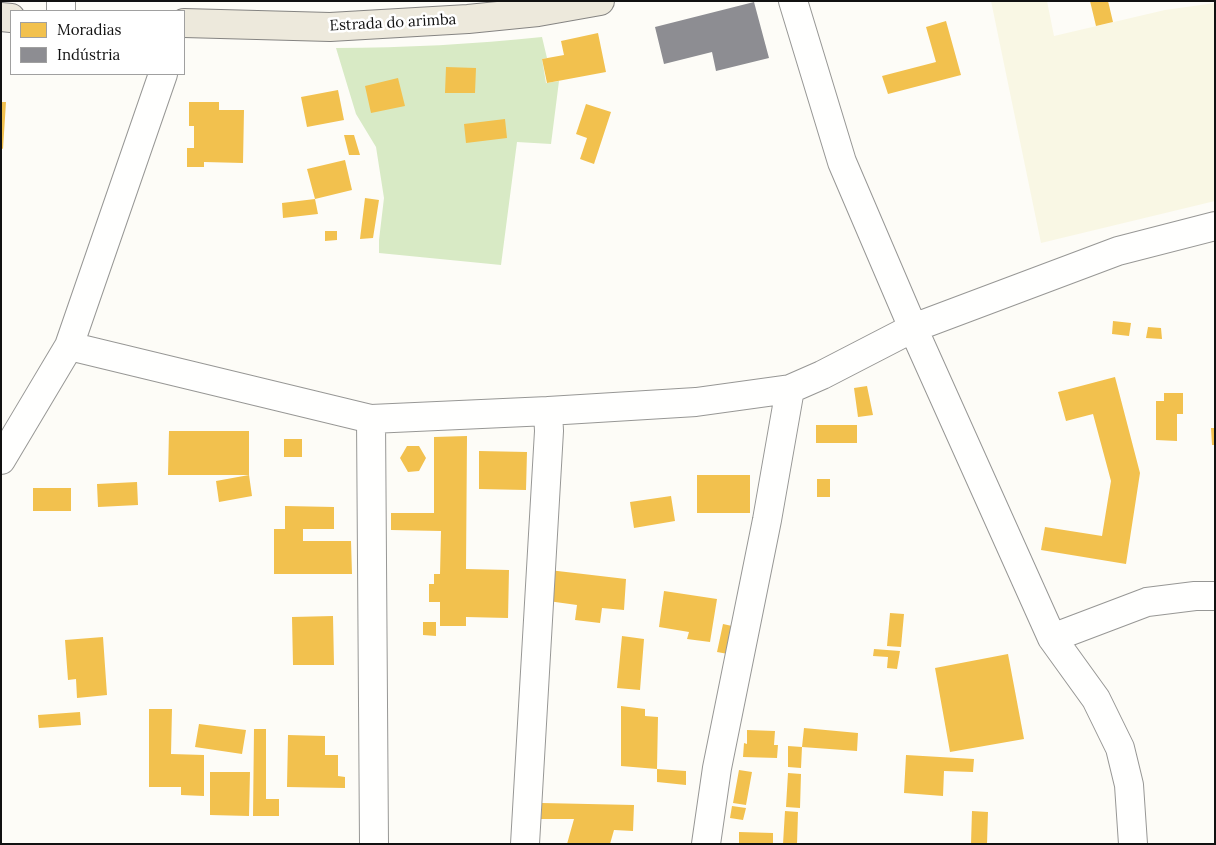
<!DOCTYPE html>
<html>
<head>
<meta charset="utf-8">
<style>
  body { margin:0 }
  #map { position:relative; width:1216px; height:845px; overflow:hidden; background:#fdfcf7; font-family:Lora,serif }
  canvas { display:block }
  .frame { position:absolute; inset:0; border:2px solid #111; pointer-events:none }
  .legend { position:absolute; left:10px; top:10px; width:175px; height:65px; box-sizing:border-box; background:#fff; border:1px solid #a0a0a0; margin:0; padding:6px 9px; list-style:none; font-size:15px; color:#111 }
  .legend li { display:flex; align-items:center; gap:10px; height:25px }
  .legend b { width:25px; border:1px solid #a0a0a0 }
</style>
</head>
<body>
<div id="map">
<canvas width="1216" height="845"></canvas>
<div class="frame"></div>
<ul class="legend">
<li><b style="height:14px;background:#f2c14e"></b>Moradias</li>
<li><b style="height:14px;background:#8d8d92"></b>Indústria</li>
</ul>
</div>
<script>
const ctx = document.querySelector('canvas').getContext('2d');
ctx.lineJoin = 'round';
function fill(path, color) { ctx.fillStyle = color; ctx.fill(path, 'evenodd'); }
function strokePath(path, color, width, dash) { ctx.strokeStyle = color; ctx.lineWidth = width; ctx.lineCap = dash ? 'butt' : 'round'; ctx.setLineDash(dash || []); ctx.stroke(path); }
function drawText(font, color, halo, rows, align = 'center') {
  ctx.font = font + ' Lora,serif'; ctx.lineWidth = 5; ctx.setLineDash([]); ctx.textBaseline = 'middle'; ctx.strokeStyle = halo; ctx.fillStyle = color; for (const [text, x, y, turn = 0] of rows) {
    ctx.save(); ctx.translate(x, y); ctx.rotate((+turn || 0) * Math.PI / 180); ctx.textAlign = isNaN(turn) ? turn : align; if (halo) ctx.strokeText(text, 0, 0); ctx.fillText(text, 0, 0); ctx.restore();
  }
}
const farmland = new Path2D(`
  M991,1H1047L1054,36L1165,10L1215,3V201L1041,243Z`);
const forest = new Path2D(`
  M542,37L547,58L542,59L546,83L559,81L551,144L517,142L501,265L379,253V240L384,198L376,147L356,114L336,48C405,48 474,44 542,37Z`);
const homes = new Path2D(`
  M1090,1H1108L1113,22L1096,26Z
  M946,21L961,75L888,94L882,76L936,62L926,27Z
  M598,33L606,72L547,83L542,59L564,55L561,41Z
  M446,67L476,68L475,93H445Z
  M398,78L405,106L371,113L365,86Z
  M338,90L344,120L307,127L301,97Z
  M1,102H6L3,149L1,148Z
  M189,102H219V110H244L243,163L204,162V167H187V148H194V126H189Z
  M586,104L611,112L594,164L580,159L587,138L576,134Z
  M505,119L507,138L466,143L464,124Z
  M344,135H354L360,155H349Z
  M345,160L352,190L315,199L307,169Z
  M365,198L379,200L373,238L360,239Z
  M315,199L318,214L283,218L282,203Z
  M325,231H337V240L325,241Z
  M1113,321L1131,323L1129,336L1112,334Z
  M1148,327L1161,328L1162,339L1146,338Z
  M1115,377L1140,473L1126,564L1041,550L1045,527L1102,536L1111,481L1093,414L1066,421L1058,392Z
  M867,386L873,415L858,417L854,388Z
  M1164,393H1183V414H1177V441L1156,440V401H1164Z
  M816,425H857V443H816Z
  M1211,428H1215V445H1212Z
  M169,431H249V475H168Z
  M467,436L466,569L509,570L508,618L466,617V626H440V602H429V584H434V574H440L441,531L391,530V513H434V437Z
  M284,439H302V457H284Z
  M407,446H419L426,458L419,471L408,472L400,458Z
  M479,451L527,452L526,490L479,489Z
  M249,475L252,496L219,502L216,481Z
  M697,475H750V513H697Z
  M817,479H830V497H817Z
  M137,482L138,505L98,507L97,484Z
  M33,488H71V511H33Z
  M671,496L675,521L634,528L630,502Z
  M285,506L334,507V529H303V541H351L352,574H274V529H285Z
  M549,570L626,579L624,610L602,608L600,623L575,620L577,605L548,601Z
  M664,591L717,599L710,642L687,639L689,632L659,627Z
  M890,613L904,614L901,647L887,646Z
  M333,616L334,665H293L292,617Z
  M423,622H436V636L423,635Z
  M723,624L732,626L728,654L717,652Z
  M622,636L644,639L640,690L617,688Z
  M103,637L107,695L77,698L76,679L68,680L65,640Z
  M874,649L900,651L897,669L887,668L888,657L873,656Z
  M1008,654L1024,739L950,752L935,668Z
  M621,706L645,709V716L658,717L657,769L621,766Z
  M149,709H172L171,754L204,755V796L181,795V787H149Z
  M80,712L81,725L39,728L38,715Z
  M199,724L246,730L242,754L195,747Z
  M804,728L858,733L857,751L802,747L801,768L788,767V746L802,747Z
  M254,729H266V799H279V816H253Z
  M747,730L775,731L774,745H778L777,758L743,757L744,743L747,744Z
  M288,735L325,736V755H338V776L345,777V788L287,787Z
  M906,755L974,759L973,772L944,771L943,796L904,793Z
  M657,769L686,771V785L657,782Z
  M739,770L752,772L746,805L733,803Z
  M210,772H250L249,816L210,815Z
  M788,773L801,774L800,808L786,807Z
  M542,803L634,805L633,831L614,830L610,844H567L574,819H541Z
  M732,806L746,808L743,820L730,818Z
  M785,811L798,812L797,844H783Z
  M972,811L988,812L987,844H971Z
  M739,832L773,833V844H739Z`);
const industry = new Path2D(`
  M754,2L769,58L716,71L712,52L664,64L655,27Z`);
const minor = new Path2D(`
  M793,1L842,162L913,328L1052,638L1096,699L1120,748L1129,785L1133,844
  M61,11V1
  M69,346L371,419L548,411L696,402L790,389L822,375L913,328L1118,251L1215,226
  M371,419L374,844
  M1,460L69,346L163,74
  M1052,638L1147,602L1195,596H1215
  M525,844L549,431L548,411
  M706,844L717,768L767,520L790,389`);
const major = new Path2D(`
  M1,17L11,18
  M184,23L330,27L468,19L538,12L600,1`);
const streetNames = [
  ["Estrada do arimba",393,23,-3]
];
fill(farmland, '#f9f7e4');
fill(forest, '#d8eac5');
fill(homes, '#f2c14e');
fill(industry, '#8d8d92');
strokePath(minor, '#979795', 30);
strokePath(major, '#858482', 30);
strokePath(minor, '#fffffe', 28);
strokePath(major, '#ede9dc', 28);
drawText('15px', '#111', '#fff', streetNames);
</script>
</body>
</html>
